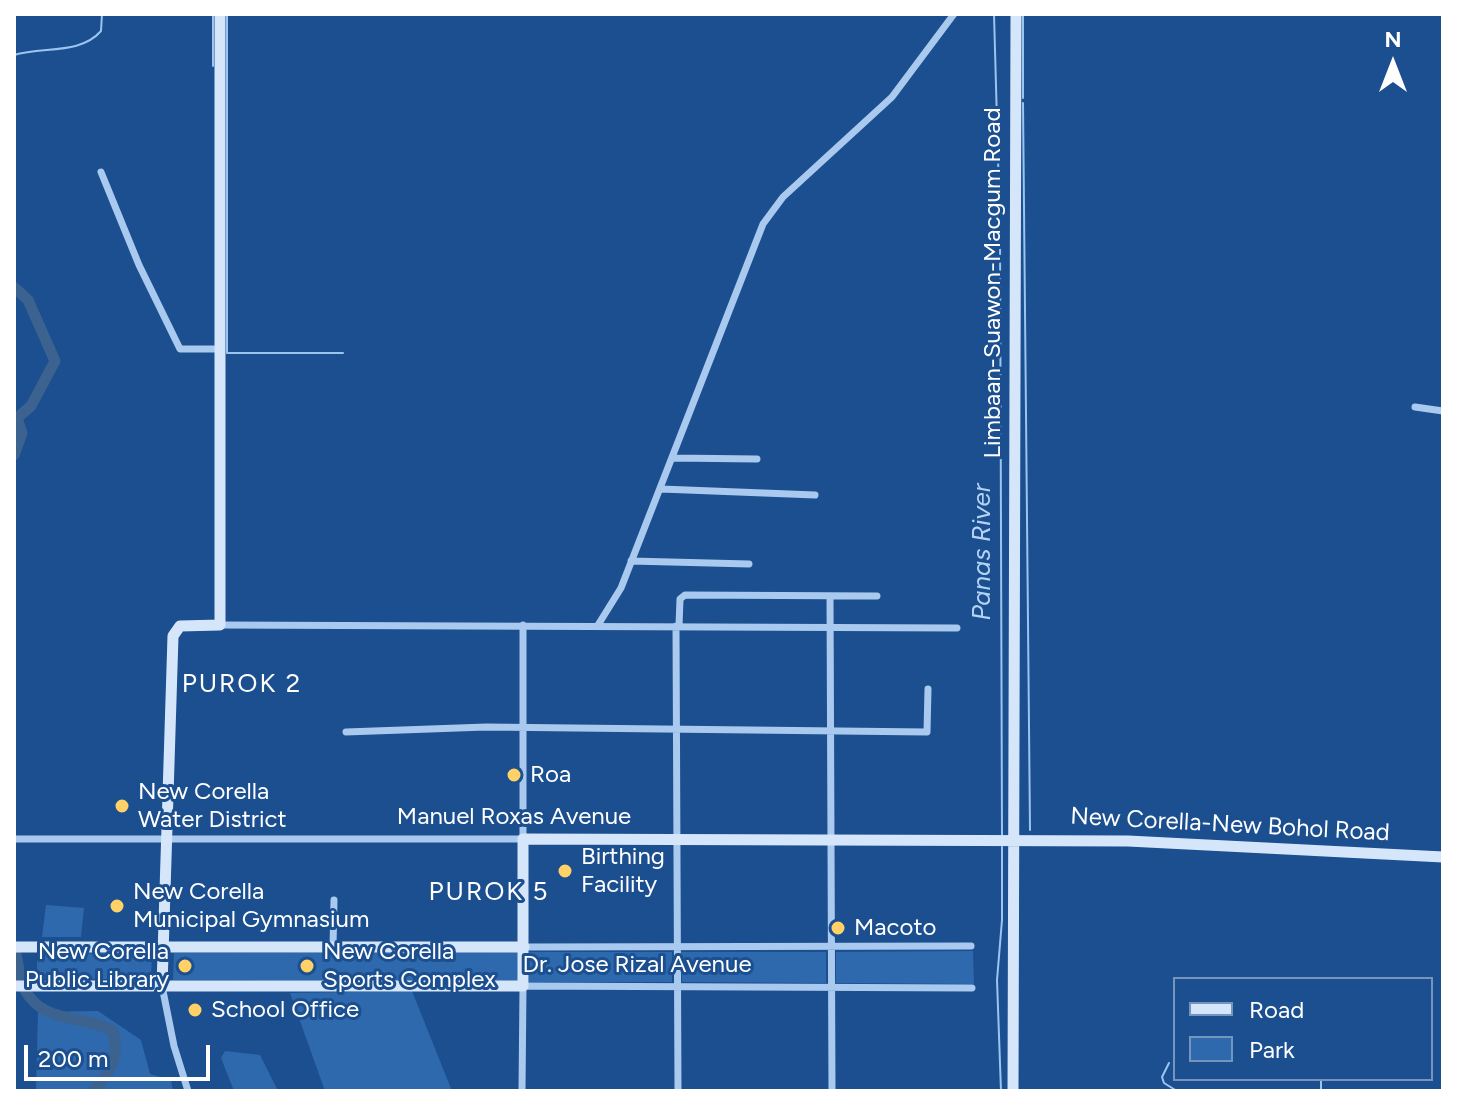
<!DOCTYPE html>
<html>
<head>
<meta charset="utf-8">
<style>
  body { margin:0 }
  #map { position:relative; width:1457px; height:1105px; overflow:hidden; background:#1b4f8f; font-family:Figtree,sans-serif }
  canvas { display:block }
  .frame { position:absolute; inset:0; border:16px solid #fff; pointer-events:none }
  .legend { position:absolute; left:1173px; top:977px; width:260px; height:104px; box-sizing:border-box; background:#1b4f8f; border:2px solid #7695bc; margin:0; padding:10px 14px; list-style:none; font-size:24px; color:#fff }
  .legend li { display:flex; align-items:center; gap:16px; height:40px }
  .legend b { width:40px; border:2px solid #7695bc }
  .north { position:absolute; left:1353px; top:24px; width:80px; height:80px; -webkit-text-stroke:6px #1b4f8f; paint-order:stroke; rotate:0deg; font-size:22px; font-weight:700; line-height:32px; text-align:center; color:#fff }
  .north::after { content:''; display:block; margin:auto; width:28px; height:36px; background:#fff; clip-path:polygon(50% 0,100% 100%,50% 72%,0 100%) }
  .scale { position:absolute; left:24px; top:1045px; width:186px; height:36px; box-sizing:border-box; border:4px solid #fff; border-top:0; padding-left:10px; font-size:24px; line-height:28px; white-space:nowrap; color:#fff; -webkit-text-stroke:6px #1b4f8f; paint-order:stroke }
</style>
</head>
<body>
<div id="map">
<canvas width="1457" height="1105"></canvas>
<div class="frame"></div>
<ul class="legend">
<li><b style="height:10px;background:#d6e6fa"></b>Road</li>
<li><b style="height:22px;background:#2e69ad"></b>Park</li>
</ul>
<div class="north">N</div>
<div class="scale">200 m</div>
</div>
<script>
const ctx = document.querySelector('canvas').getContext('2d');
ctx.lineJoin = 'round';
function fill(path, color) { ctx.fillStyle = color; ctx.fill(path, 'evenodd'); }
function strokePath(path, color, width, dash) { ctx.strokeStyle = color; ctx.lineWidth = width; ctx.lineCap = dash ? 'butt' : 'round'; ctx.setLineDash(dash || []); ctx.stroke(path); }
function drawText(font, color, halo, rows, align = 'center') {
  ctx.font = font + ' Figtree,sans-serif'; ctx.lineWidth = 6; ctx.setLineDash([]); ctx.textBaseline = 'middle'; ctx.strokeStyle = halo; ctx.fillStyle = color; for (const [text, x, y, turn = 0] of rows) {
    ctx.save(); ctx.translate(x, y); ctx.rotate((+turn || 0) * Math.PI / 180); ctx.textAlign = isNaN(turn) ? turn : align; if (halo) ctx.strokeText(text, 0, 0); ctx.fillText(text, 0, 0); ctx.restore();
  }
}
const green = new Path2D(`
  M46,905L84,908L81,937H42Z
  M973,951L974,984L836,983V952Z
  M518,952V981L173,980L174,953Z
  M529,952H672V982H529Z
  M681,952H826V983L682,982Z
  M152,953L151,979H37V954Z
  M412,991L452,1091H325L290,993Z
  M98,1011L141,1040L150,1074L171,1080L173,1091H36L38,1012Z
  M225,1051L260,1055L278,1091H234L221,1058Z`);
const stream = new Path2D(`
  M227,14V353H343
  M994,14L1000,229L1002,837
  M14,55C43,46 80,55 101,31L102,14
  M213,66V14
  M1023,98V14
  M1023,103L1030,830
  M1169,1063L1162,1077L1164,1083L1177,1091
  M1321,1079V1091
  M1001,1091L997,980L1002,920V847`);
const river = new Path2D(`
  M14,287L28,300L55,361L31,406L17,418L22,433L14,455
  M14,947C19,961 18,977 25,990C44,1025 84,1014 113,1031C120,1058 111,1071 93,1091`);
const street = new Path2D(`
  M101,172L139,265L180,349H219
  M1415,407L1443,411
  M673,458L757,459
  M661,489L815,495
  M631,561L749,564
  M830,596L832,1091
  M220,625L957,628
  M598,625L621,588L763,224L783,197L892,97L954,14
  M676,626L678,1091
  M679,626L680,599L685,595L877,596
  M346,732L486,727L927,732L928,689
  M14,839H523V625
  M333,947L334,900
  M524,947L971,946
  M162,986L174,1046L188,1091
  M522,1091L523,986L972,988`);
const secondary = new Path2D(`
  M14,947H524
  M14,986H523V839L1128,841L1443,857
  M162,986L173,636L180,626L220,625V14
  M1013,1091L1016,14`);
const markers = [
  [514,775,8,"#ffd166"],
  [122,806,8,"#ffd166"],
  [565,871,8,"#ffd166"],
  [117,906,8,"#ffd166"],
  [838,928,8,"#ffd166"],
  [185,966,8,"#ffd166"],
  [307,966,8,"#ffd166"],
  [195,1010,8,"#ffd166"]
];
const streetNames = [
  ["Limbaan-Suawon-Macgum Road",993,283,-90],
  ["Manuel Roxas Avenue",514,817],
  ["New Corella-New Bohol Road",1230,825,3],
  ["Dr. Jose Rizal Avenue",637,965]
];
const poiNames = [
  ["Roa",530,775],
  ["New Corella",138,792],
  ["Water District",138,820],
  ["Birthing",581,857],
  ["Facility",581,885],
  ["New Corella",133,892],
  ["Municipal Gymnasium",133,920],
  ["Macoto",854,928],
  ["New Corella",169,952,"right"],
  ["Public Library",169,980,"right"],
  ["New Corella",323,952],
  ["Sports Complex",323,980],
  ["School Office",211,1010]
];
const waterNames = [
  ["Panas River",982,552,-90]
];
const neighbourhoodNames = [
  ["PUROK 2",242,684],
  ["PUROK 5",489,892]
];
fill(green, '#2e69ad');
strokePath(stream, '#9cc4f0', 2);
strokePath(river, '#3c6290', 11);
strokePath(street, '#a9c9ee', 7);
strokePath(secondary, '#d6e6fa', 11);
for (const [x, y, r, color] of markers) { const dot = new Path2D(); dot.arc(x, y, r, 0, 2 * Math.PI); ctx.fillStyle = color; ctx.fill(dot); strokePath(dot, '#1b4f8f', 3); }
drawText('24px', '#fff', '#1b4f8f', streetNames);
drawText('24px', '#fff', '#1b4f8f', poiNames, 'left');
drawText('italic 26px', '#b5d3f5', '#1b4f8f', waterNames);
ctx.letterSpacing = '2px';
drawText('26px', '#fff', '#1b4f8f', neighbourhoodNames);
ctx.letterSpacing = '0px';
</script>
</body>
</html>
